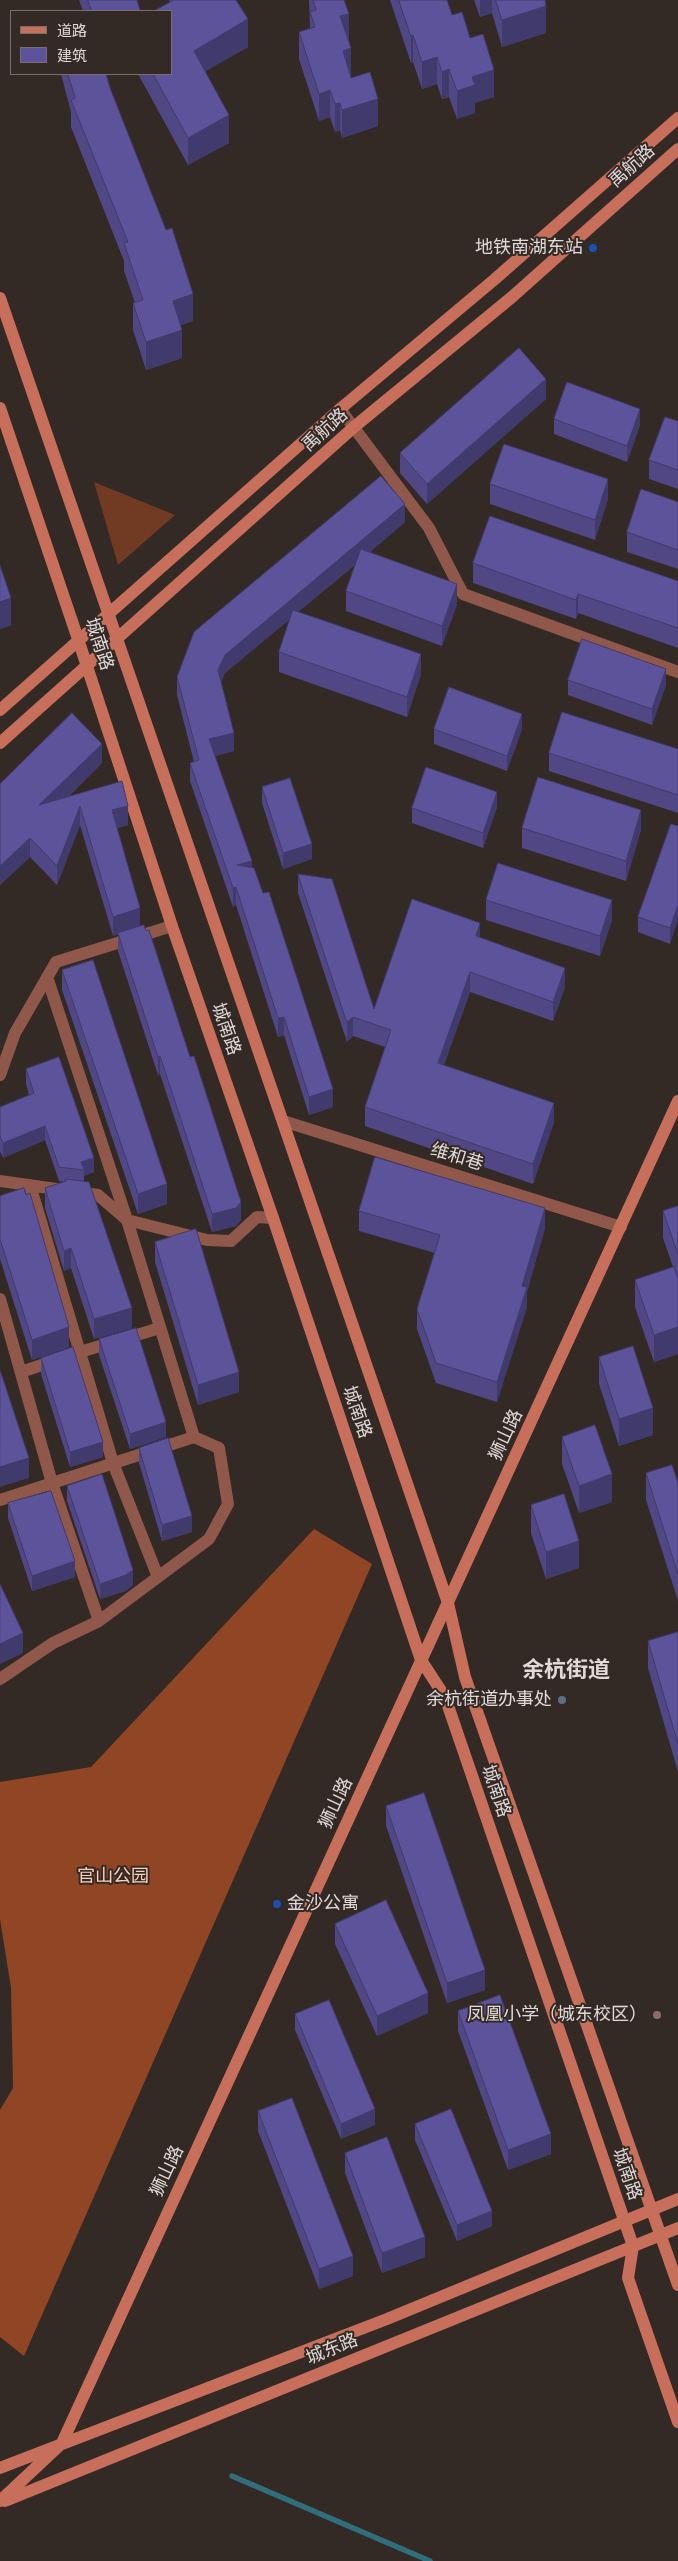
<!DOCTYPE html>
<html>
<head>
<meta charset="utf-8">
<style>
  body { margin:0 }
  #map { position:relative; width:678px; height:2561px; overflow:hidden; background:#332925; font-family:Quicksand,"Noto Sans SC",sans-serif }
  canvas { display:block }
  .legend { position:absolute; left:10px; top:10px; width:162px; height:65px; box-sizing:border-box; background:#332925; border:1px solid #786f6c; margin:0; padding:6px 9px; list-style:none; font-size:15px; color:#e0d9d7 }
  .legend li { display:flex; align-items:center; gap:10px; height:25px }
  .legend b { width:25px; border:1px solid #786f6c }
</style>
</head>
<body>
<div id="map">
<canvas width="678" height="2561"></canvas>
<ul class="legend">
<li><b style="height:6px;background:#c76f5a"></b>道路</li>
<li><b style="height:14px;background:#5d539a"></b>建筑</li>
</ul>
</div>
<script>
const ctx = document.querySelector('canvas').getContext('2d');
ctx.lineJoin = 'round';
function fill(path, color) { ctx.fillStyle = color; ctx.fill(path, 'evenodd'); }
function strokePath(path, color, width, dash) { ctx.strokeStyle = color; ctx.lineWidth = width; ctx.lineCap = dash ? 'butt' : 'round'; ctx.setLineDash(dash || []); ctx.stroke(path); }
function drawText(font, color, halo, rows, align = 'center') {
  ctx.font = font + ' Quicksand,"Noto Sans SC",sans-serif'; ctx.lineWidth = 4; ctx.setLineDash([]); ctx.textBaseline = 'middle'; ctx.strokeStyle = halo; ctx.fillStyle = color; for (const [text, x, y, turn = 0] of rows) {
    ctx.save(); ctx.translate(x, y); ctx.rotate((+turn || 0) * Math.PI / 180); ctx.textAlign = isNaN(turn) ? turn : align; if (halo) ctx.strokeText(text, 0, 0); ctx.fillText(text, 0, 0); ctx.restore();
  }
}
const green = new Path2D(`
  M94,482L175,515L118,565Z`);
const forest = new Path2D(`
  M314,1529L372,1564L24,2356L0,2337V2110L13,2088L11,1988L0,1919V1782L91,1767Z`);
const stream = new Path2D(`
  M232,2476L430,2561`);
const street = new Path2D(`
  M340,409L429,528L463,594L678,672
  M47,977L127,1220L207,1240L231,1241L257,1217L273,1218
  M0,1075L15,1033L56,962L172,926
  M283,1121L621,1227
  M0,1181L98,1195L127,1220L194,1437
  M30,1185L113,1463L158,1577
  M0,1299L52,1483L99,1621
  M21,1372L80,1352L160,1328
  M0,1500L194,1437L219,1448L228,1504L209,1539L99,1621L53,1643L0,1679`);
const secondary = new Path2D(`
  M0,298L448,1603L465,1677L678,2285
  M0,408L79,642L172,926L273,1218L421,1660L445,1697L633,2246L628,2278L678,2422
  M0,710L340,409L495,279L678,118
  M0,743L354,427L512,297L678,149
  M0,2468L387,2319L678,2199
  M0,2501L62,2443L678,1101
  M5,2501L678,2228`);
const wall = new Path2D(`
  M79,0H137L140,11H83Z
  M169,0H236L248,47L205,71L229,143L188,165L138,74H171L170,2Z
  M309,0H344L349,41L351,78L378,126L342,138L340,130L335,132L330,117L319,121L299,59V32L310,28Z
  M390,0H447L452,15L470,38L494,97L475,103V113L457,119L449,97L442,99L437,84L422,89L413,62L411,63Z
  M474,0H545L546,33L502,47L492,13L480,17Z
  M61,74H106L110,88L193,321L181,325L182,358L146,370L133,330V303H135L124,271V261L71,127V112Z
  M546,399L427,504L400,473V453Z
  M554,419L640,425L627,462L554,434Z
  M678,421V489L649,479V460Z
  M490,484L608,499L595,540L490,504Z
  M678,502V569L627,552V532Z
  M405,522L370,552L457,604L442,646L346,611V591L356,564L298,612L421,674L407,717L279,672V652L290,619L225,673L221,682L234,751L215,756L252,868L333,1107L309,1115L284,1035L278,1037L236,905L233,907L190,781V763L194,762L177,695V677Z
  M473,563L678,581V648L578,613L576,619L473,583Z
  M568,680L666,685L652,725L568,695Z
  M434,729H522L507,771L434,744Z
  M678,749V813L549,771V753Z
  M102,763L68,797L128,825L117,828L140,926L241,1220L236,1226L212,1232L160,1074L158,1075L118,951V934L113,936L80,825L57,885L30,857L0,885V784Z
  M262,787L312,859L283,869L262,803Z
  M497,807L483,848L412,823V808Z
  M671,824L670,944L638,932V917Z
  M522,828L641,830L626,881L522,848Z
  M298,874L374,1009L480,938L565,987L553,1021L470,992L444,1065L554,1122L533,1184L365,1126V1107L385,1047L353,1036L347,1042L298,893Z
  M486,900L612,920L600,956L486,920Z
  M62,970L167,1204L138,1214L62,990Z
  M26,1069L94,1172L84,1176V1181L132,1328L94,1339L71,1268L64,1271L45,1208V1188L64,1182L59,1181L45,1140L3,1158L0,1151V1107L29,1095L26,1084Z
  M0,1196L69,1347L32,1360L0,1259Z
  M678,1206V1354L654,1362L635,1307V1280L673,1267L663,1238V1211Z
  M359,1211L545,1228L527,1292V1307L497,1402L436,1383L417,1329V1309L435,1253L359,1231Z
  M155,1242L239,1392L198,1405L155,1262Z
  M99,1339L166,1437L130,1449L99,1355Z
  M599,1357L653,1435L619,1446L599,1384Z
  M41,1358L103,1457L70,1467L41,1374Z
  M562,1437L612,1502L579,1513L562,1464Z
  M139,1448L192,1532L162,1541L139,1463Z
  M646,1473L678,1483V1601L646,1500Z
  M67,1486L133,1585L126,1591L100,1599L67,1501Z
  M8,1503L75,1577L32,1591L8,1518Z
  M531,1505L579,1568L546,1579L531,1533Z
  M678,1632V1772L648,1668V1641Z
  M386,1806L485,1990L447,2003L386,1826Z
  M335,1924L428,2013L377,2036L335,1944Z
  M458,2011L551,2154L508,2170L458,2031Z
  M295,2014L375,2125L341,2139L295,2030Z
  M258,2111L353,2276L319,2289L258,2131Z
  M415,2124L492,2226L457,2241L415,2140Z
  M345,2153L425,2257L382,2273L345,2173Z`);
const shadedWall = new Path2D(`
  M480,0H492V13L480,17Z
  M546,6V33L502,47V20Z
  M349,14V41L340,16Z
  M248,19V47L194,78V51Z
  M413,35V62L411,63V36Z
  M351,48V75L343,51Z
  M437,57V84L422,89V62Z
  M449,69V97L442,99V72Z
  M494,70V97L475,103V113L457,119V91L472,77Z
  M330,90V117L319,121V94Z
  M378,99V126L342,138V110Z
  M340,103V130L335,132V104Z
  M229,115V143L188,165V138Z
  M193,294V321L173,328V301Z
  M182,330V358L146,370V342Z
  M546,379V399L427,504V484Z
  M640,409V425L627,462V446Z
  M608,479V499L595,540V520Z
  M405,504V522L225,673L218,688V670L225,655Z
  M457,584V604L442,646V626Z
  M578,594V613L576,619V600Z
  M11,598V626L0,629V602Z
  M421,654V674L407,717V697Z
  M666,669V685L652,725V709Z
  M522,714V729L507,771V756Z
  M234,733V751L209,757V739Z
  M102,744V763L39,824V805Z
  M497,792V807L483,848V833Z
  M80,806V825L57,885V866Z
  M128,806V825L112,830V810Z
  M641,810V830L626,881V861Z
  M30,838V857L0,885V866Z
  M312,844V859L283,869V853Z
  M252,861V879L237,865Z
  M236,887V905L233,907V888Z
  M612,900V920L600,956V936Z
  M678,905V920L670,944V928Z
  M140,908V927L113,936V917Z
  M480,923V942L476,936Z
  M565,968V987L553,1021V1002Z
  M470,972V992L438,1082V1063Z
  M284,1017V1035L278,1037V1018Z
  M353,1017V1036L347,1042V1022Z
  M160,1056V1074L158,1075V1057Z
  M333,1089V1107L309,1115V1097Z
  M554,1103V1122L533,1184V1164Z
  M45,1126V1140L3,1158V1143Z
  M94,1158V1172L84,1176V1170L81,1162Z
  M167,1184V1204L138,1214V1194Z
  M241,1202V1220L236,1226L212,1232V1214Z
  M545,1208V1228L527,1292V1307L497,1402V1382L522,1286Z
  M71,1248V1268L64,1271V1251Z
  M132,1308V1328L94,1339V1319Z
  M69,1327V1347L32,1360V1340Z
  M678,1327V1354L654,1362V1335Z
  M239,1372V1392L198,1405V1385Z
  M653,1408V1435L619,1446V1419Z
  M166,1422V1437L130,1449V1434Z
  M103,1442V1457L70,1467V1452Z
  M29,1458V1478L0,1487V1467Z
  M612,1474V1502L579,1513V1486Z
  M192,1516V1532L162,1541V1525Z
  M579,1541V1568L546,1579V1552Z
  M75,1561V1577L32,1591V1576Z
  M133,1570V1585L126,1591L100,1599V1584Z
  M23,1633V1653L0,1664V1644Z
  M485,1970V1990L447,2003V1983Z
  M428,1993V2013L377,2036V2016Z
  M375,2109V2125L341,2139V2124Z
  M551,2134V2154L508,2170V2150Z
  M492,2211V2226L457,2241V2225Z
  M425,2237V2257L382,2273V2253Z
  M353,2256V2276L319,2289V2269Z`);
const building = new Path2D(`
  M88,0H137L140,11H92Z
  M174,0H236L248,19L194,51L229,115L188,138L153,74H171V11H154Z
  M313,0H344L349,14L340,16L351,48L343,51L351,78L370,72L378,99L342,110L340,103L335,104L330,90L319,94L299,32L315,27L310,12L316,10Z
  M399,0H447L452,15L462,12L470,38L483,34L494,70L472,77L475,85L457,91L449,69L442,72L437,57L422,62L413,35L411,36Z
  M496,0H545L546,6L502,20Z
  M68,74H106L110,88L166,230L172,228L193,294L173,301L182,330L146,342L133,303L143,300L124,243L128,242L71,100L75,98Z
  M519,348L546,379L427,484L400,453Z
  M567,382L640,409L627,446L554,419Z
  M665,417L678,421V470L649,460Z
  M504,444L608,479L595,520L490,484Z
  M381,476L405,504L225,655L218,670L234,733L209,739L252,861L237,865L254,868L263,893L269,892L333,1089L309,1097L284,1017L278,1018L236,887L233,888L190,763L199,760L177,677L194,632Z
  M641,489L678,502V550L627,532Z
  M490,516L678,581V628L578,594L576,600L473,563Z
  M361,549L457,584L442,626L346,591Z
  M0,565L11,598L0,602Z
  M293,610L421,654L407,697L279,652Z
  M582,639L666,669L652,709L568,680Z
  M449,687L522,714L507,756L434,729Z
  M562,712L678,749V795L549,753Z
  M72,713L102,744L39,805L122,781L128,806L112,810L140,908L113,917L80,806L57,866L30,838L0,866V784Z
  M426,767L497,792L483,833L412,808Z
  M538,777L641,810L626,861L522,828Z
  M290,778L312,844L283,853L262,787Z
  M671,824L678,826V905L670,928L638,917Z
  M498,863L612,900L600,936L486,900Z
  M298,874L332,879L374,1009L412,899L480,923L476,936L565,968L553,1002L470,972L438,1063L554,1103L533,1164L365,1107L391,1030L353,1017L347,1022Z
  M144,925L146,931L149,930L190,1057L194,1056L241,1202L236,1208L212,1214L160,1056L158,1057L118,933Z
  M93,960L167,1184L138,1194L62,970Z
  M59,1057L94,1158L81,1162L84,1170L59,1167L45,1126L3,1143L0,1136V1107L34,1093L26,1069Z
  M375,1157L545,1208L522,1286L527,1287L497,1382L436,1363L417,1309L440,1235L359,1211Z
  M65,1179L89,1182L132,1308L94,1319L71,1248L64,1251L45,1188L66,1181Z
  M24,1188L26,1195L30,1193L69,1327L32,1340L0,1239V1196Z
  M678,1206V1254L663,1211Z
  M196,1229L239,1372L198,1385L155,1242Z
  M674,1267L678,1279V1327L654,1335L635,1280Z
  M136,1328L166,1422L130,1434L99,1339Z
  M633,1346L653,1408L619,1419L599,1357Z
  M73,1347L103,1442L70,1452L41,1358Z
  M0,1370L29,1458L0,1467Z
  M595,1425L612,1474L579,1486L562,1437Z
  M168,1438L192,1516L162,1525L139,1448Z
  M672,1465L678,1483V1574L646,1473Z
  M102,1474L133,1570L126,1575L100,1584L67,1486Z
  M51,1491L75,1561L32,1576L8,1503Z
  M564,1494L579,1541L546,1552L531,1505Z
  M0,1584L23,1633L0,1644Z
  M678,1632V1744L648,1641Z
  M424,1793L485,1970L447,1983L386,1806Z
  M386,1900L428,1993L377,2016L335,1924Z
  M500,1995L551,2134L508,2150L458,2011Z
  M329,2000L375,2109L341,2124L295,2014Z
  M292,2098L353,2256L319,2269L258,2111Z
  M451,2109L492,2211L457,2225L415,2124Z
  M387,2137L425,2237L382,2253L345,2153Z`);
const markers = [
  [593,248,5,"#1a4fb4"],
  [562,1700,5,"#5c6f8a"],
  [277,1904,5,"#1a4fb4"],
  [657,2015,5,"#8d6e63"]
];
const streetNames = [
  ["禹航路",632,166,-42],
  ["禹航路",325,430,-42],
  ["城南路",99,644,72],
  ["城南路",226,1029,71],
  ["维和巷",457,1157,17],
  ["城南路",357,1412,71],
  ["狮山路",506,1435,-65],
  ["城南路",496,1791,71],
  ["狮山路",336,1803,-65],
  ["狮山路",167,2171,-65],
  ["城南路",627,2174,71],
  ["城东路",332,2349,-22]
];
const poiNames = [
  ["地铁南湖东站",583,248],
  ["余杭街道办事处",552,1700],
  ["金沙公寓",287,1904,"left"],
  ["凤凰小学（城东校区）",647,2015]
];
const parkNames = [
  ["官山公园",113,1877]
];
const districtNames = [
  ["余杭街道",566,1670]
];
fill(green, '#703a23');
fill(forest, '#904524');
strokePath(stream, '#2f6e7a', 5.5);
strokePath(street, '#8f584b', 12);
strokePath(secondary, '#c76f5a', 12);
fill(wall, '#504784');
fill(shadedWall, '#413a6c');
fill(building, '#5d539a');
strokePath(building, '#413a6c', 1);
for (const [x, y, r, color] of markers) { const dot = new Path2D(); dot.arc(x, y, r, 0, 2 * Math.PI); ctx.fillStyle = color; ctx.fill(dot); strokePath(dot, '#332925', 2); }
drawText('18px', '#e0d9d7', '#332925', streetNames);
drawText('18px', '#e0d9d7', '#332925', poiNames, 'right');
drawText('18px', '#fcd0bd', '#332925', parkNames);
drawText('bold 22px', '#e0d9d7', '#332925', districtNames);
</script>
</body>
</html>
